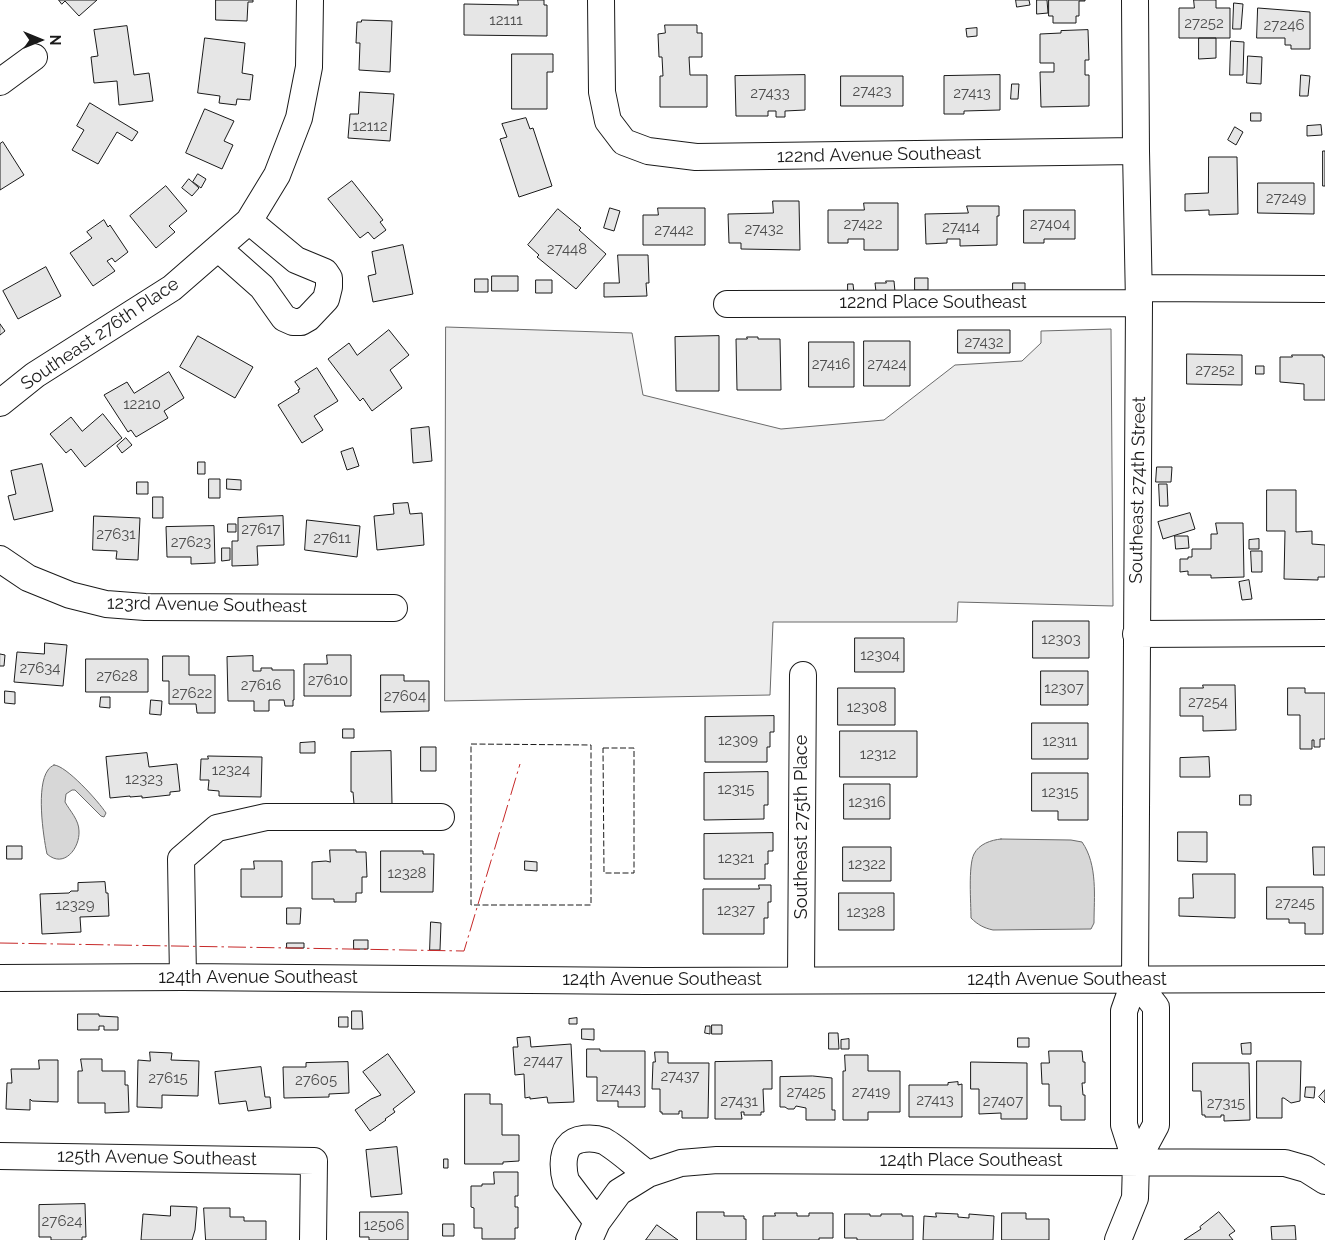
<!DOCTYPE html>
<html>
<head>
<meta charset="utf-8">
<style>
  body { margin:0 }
  #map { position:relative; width:1325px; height:1240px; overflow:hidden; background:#fff; font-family:Raleway,sans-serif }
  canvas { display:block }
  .north { position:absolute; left:15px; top:15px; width:50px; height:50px; -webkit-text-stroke:4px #fff; paint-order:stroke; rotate:90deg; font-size:14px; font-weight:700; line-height:20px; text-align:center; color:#1a1a1a }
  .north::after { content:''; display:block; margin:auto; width:18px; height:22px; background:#1a1a1a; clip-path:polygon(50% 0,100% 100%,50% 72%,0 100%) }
</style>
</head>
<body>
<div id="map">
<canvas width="1325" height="1240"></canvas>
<div class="north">N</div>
</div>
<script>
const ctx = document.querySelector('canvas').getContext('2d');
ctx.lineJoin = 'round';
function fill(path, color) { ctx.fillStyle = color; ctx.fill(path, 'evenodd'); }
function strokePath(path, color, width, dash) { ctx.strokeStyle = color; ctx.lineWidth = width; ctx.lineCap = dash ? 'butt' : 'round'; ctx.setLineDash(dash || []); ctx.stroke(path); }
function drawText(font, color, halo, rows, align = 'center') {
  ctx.font = font + ' Raleway,sans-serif'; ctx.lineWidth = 4; ctx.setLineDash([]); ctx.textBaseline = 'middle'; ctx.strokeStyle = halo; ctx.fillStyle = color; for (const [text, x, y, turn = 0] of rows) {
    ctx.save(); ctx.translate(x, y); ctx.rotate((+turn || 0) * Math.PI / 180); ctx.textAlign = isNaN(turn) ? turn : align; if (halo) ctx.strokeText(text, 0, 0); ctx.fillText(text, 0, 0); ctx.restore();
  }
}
const green = new Path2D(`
  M446,327L632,333L643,395L781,429L884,420L955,365L1022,361L1041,343V331L1111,329L1113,606L958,602L957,622H773L770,695L445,701Z`);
const water = new Path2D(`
  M54,765C66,765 99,802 106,813L104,817L101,816L75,790H72L66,794L65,802C70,811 79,820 79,831C80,848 64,869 47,854C43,835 36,786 48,770C49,768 52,766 54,765Z
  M1001,839L1071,840L1082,842C1098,865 1094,897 1094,923L1091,929L993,930C984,928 978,925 971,918C971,903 968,866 974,854C979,844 991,840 1001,839Z`);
const building = new Path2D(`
  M59,0H97L79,16L65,1L62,4Z
  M216,0H253V2H248L247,21L216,20Z
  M518,0H544V5H547V36L464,35V4L518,5Z
  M1016,0H1029L1030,5L1017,7Z
  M1037,0H1047L1048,13L1037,14Z
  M1049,0H1085V1H1079V16H1076V23H1053V16H1049Z
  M1194,0H1216V8H1230V38H1179V8H1194Z
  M1234,3L1243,4L1241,29H1233Z
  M1258,8L1310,12V49H1291V45H1285V38H1257Z
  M362,20L392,21L390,72L359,70L360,43H356L357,22H361Z
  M665,25H697V33H702V57H689L690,75H707V107H660V76H663L662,57H659L658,34L665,33Z
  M127,26L134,75L149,73L153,101L119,105L117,81L94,83L91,57L98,56L94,30Z
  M977,28V36L967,37L966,29Z
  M1088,30L1089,60H1085V75H1089V106L1041,107L1040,72H1054V63H1040V34L1061,33V31Z
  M205,38L245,43L242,73L253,75L250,100L237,99L236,105L219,103L220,96L198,93Z
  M1199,38H1216V58L1199,59Z
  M1231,41L1244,42L1243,75H1230Z
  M512,54H553V72H547V109H512Z
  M1248,56L1262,57L1261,84L1247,83Z
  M805,75V110L785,111V117H776V111H768V116H736L735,76Z
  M1000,75V110L964,111V114H944V76Z
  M1301,75L1310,76L1308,96H1300Z
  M841,76H903V106H841Z
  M1012,84H1019L1018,99H1011Z
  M360,92L394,94L390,141L348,138L350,114H358Z
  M90,103L138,132L132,141L117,132L98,164L72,150L84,130L77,126Z
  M205,109L234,121L224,141L233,145L222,169L186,153Z
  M1251,113H1261V121H1251Z
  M526,118L530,129L533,128L552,186L519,197L500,139L507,137L502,124Z
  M1321,125L1322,135L1307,136V126Z
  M1235,127L1243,132L1236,145L1228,140Z
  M3,142L24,175L0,190V144Z
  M1323,151H1325V186H1323Z
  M1209,157H1237L1238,214L1209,215V210L1185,211V194L1208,193Z
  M198,174L206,179L201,188L193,182Z
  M189,179L199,188L192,196L182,188Z
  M352,181L383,220L380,222L386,230L374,239L368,232L360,238L328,199Z
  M1258,183H1314V214L1258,213Z
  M166,186L187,211L169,226L175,232L156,248L130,216Z
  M773,201H799L800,250L741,249V243H729L728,214L773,213Z
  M864,203H898V250H864V239H848V243H828V210H864Z
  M967,206H999V216H997V245L960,246V239H947V243L926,244L925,214L968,213Z
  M610,208L620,211L614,231L604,228Z
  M658,208H705V245H643V215H658Z
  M558,209L581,228L579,230L606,254L576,289L537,257L539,255L528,245Z
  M1024,210H1075V239H1044V243H1024Z
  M104,220L108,227L110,225L128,252L115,262L112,258L107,261L115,271L93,286L70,253L92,238L87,232Z
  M403,245L413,294L373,302L368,276L376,274L372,252Z
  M618,255H648L649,283H646L647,296L604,297V283H619Z
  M46,267L61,296L18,319L3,291Z
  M492,276H518V291H492Z
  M915,278H928V290H915Z
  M475,279H488V292H475Z
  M536,280H552V293H536Z
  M886,281H894L895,292H876L875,283H886Z
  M1013,283H1025V293H1013Z
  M848,284H853L854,293H848Z
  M0,324L5,331L0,335Z
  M389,330L409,355L390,370L402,388L372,411L363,398L360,401L328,359L349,343L357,355Z
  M958,330H1010V353H958Z
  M198,336L253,367L235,398L180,367Z
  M719,336V391H676L675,337Z
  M747,337H758V339H780L781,390H737L736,339H747Z
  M864,341H910V386H864Z
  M809,342H854V387H809Z
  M1187,354L1242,355V385L1187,384Z
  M1292,355H1323V357H1325V400H1304V384L1280,382V357H1292Z
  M1256,366H1264V374H1256Z
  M317,368L338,401L314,416L323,430L302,443L278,405L299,392L298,390L300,389L295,382Z
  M169,372L184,398L164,411L168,418L136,437L131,430L128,432L104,395L127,382L134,393Z
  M103,414L122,438L85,467L71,449L66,453L50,434L71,417L82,431Z
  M429,427L432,461L413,463L411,429Z
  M126,438L132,445L122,453L117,446Z
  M353,448L359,466L347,470L341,452Z
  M198,462H205V474H198Z
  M42,464L53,511L14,520L8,496L16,494L11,471Z
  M1157,467H1172L1171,482H1156Z
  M209,479H220V498H209Z
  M227,479L241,480V490L227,489Z
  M137,482H148V494H137Z
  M1159,484H1167L1168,506H1160Z
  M1267,490H1296V532L1312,531V544L1325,545V577H1318V580L1284,579L1285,531H1267Z
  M153,497H163V518H153Z
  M408,503L410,514L422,513L424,545L377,550L374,516L394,514L393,504Z
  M1190,513L1195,529L1163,539L1158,522Z
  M94,516L140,518L138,560L116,559L117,551L93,550Z
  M283,516L284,545L257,546L258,565L232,566V541H238V518Z
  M307,520L360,526L357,557L305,550Z
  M1216,523H1243L1244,577L1211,578V575H1188V571L1180,572V559H1188V557H1192V549H1211V534H1217Z
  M228,524H236V532H228Z
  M214,526L215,563L191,564V557H167L166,527Z
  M1175,536H1188L1189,548L1176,549Z
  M1259,539V549H1249V540Z
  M222,548H230V560L222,561Z
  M1251,551H1262V572H1252Z
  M1249,580L1252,599L1242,600L1239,582Z
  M1033,621H1089V658H1033Z
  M855,638H904V672H855Z
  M45,643L67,645L63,686L14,682L17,652L44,654Z
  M0,654L5,655L4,666H0Z
  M327,655H351V696H304V664H327Z
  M163,656H189V675H215V713H197L196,704H169V681H163Z
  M253,656V671H261V668H272V670H294V700H293V706H285L284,700H269V711H254V701H228L227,657Z
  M86,659H148V692H86Z
  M1041,671H1088V705H1041Z
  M381,675H404V681H429V711L381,712Z
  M1203,685H1235L1236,730L1203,731V716H1180V688H1203Z
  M838,688H895V725H838Z
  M1288,688H1305V693H1325V739H1320V747H1314V740H1312V749H1300V715H1288Z
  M5,691L15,692V704L5,703Z
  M101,697H110V708L100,707Z
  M151,700L162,701L161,715L150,714Z
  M774,716V732H770V747H767V762H705V717Z
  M1032,723H1088V759H1032Z
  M343,729H354V738H343Z
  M840,731H917V777H840Z
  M315,742V753H300V743Z
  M421,747H436V771H421Z
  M391,751L392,804H354L353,792H351V752Z
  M147,753L149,767L177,764L180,791L170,792V795L142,798V796L130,797V796L110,798L106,757Z
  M208,756L262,757L261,797L219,796V791L208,790L209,780H200L201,759H208Z
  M1209,757L1210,777H1180V758Z
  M768,772V805H764V819L704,820V773Z
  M1032,773H1088V820H1058V811H1032Z
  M844,784H890V819H844Z
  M1240,795H1251V805H1240Z
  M1178,832H1207V862L1178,861Z
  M773,833V851H768V864H765V879H704V834Z
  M7,846H22V859H7Z
  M843,847H891V881H843Z
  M1313,847H1325V875H1314Z
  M330,850H356V852H366L367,877H362V893H356V902H334V899H312V862L326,861L330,862Z
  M381,851H423V854H434L433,892H381Z
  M254,861H282V897H241V869H254Z
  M525,861L537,862V871L525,870Z
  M1193,874H1235V918L1179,916V898H1193Z
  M105,882L106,893H108L109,916L80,917L81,932L42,934L40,894L69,893L71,891H78V883Z
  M759,885H771V902H768V918H764V934H703V889H759Z
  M1267,887H1323V934H1305V923H1289V919H1267Z
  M839,893H894V930H839Z
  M287,908H301L300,924H287Z
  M431,922L441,923L440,950H430Z
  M354,940H368V949H354Z
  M287,943H304V948H287Z
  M352,1011H362L363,1029H352Z
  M78,1014H99V1016L118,1017V1030H104V1026H99V1030H78Z
  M339,1017H348V1027H339Z
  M577,1018V1024H569V1019Z
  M712,1025H722V1034H712Z
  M706,1026H710V1034L705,1033Z
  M582,1029H594V1040L582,1039Z
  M829,1033H838L839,1049H829Z
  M530,1037L531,1047L571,1044L574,1102L548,1103L547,1097L530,1099V1097L525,1098L524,1074L515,1075L513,1047H518L517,1038Z
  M1018,1038H1029V1047H1018Z
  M849,1039V1049H841V1040Z
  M1251,1043V1054H1242L1241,1044Z
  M587,1049H600V1051H645V1107H618V1101H597V1077H587Z
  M1049,1051H1082L1083,1062H1085V1083H1082L1083,1095H1085V1120H1061V1106H1049V1084H1042L1041,1063H1049Z
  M150,1052L172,1053L171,1060L199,1061L198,1096L162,1095V1108L137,1107L138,1060L150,1061Z
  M655,1052H668V1063H709L708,1118H682V1111H679V1114H662V1112H660V1089H652L653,1062H655Z
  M388,1054L415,1092L393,1109L395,1112L385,1119L386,1120L370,1131L355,1110L371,1099L381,1095L363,1072Z
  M845,1055H868V1071H900V1112H868V1120H843V1071H845Z
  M81,1059H102V1071H125V1085H128L129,1112L105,1113V1103H78V1071H82Z
  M39,1060H58V1102L32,1101L30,1099V1110L6,1109L7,1083H12L11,1069H39Z
  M772,1061V1089H763L764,1112H761V1115H744V1112H741L742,1119H715V1062Z
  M1257,1061H1301L1300,1101L1291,1103L1284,1098H1282V1118H1257Z
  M348,1062L349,1093L329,1094V1097L284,1098L283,1067H306V1063Z
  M971,1062L1027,1063V1119H1001V1113L979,1114V1089H971Z
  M1193,1063H1249L1250,1120L1224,1121V1115H1221V1117H1205V1115H1202L1201,1091H1193Z
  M261,1067L265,1097H270L271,1108L248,1111L246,1101L219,1104L215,1072Z
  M813,1076L832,1078V1110H835V1120H806V1108L796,1106L794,1109H788L785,1107H780V1077Z
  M958,1082V1085L962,1084V1117H909V1085H948V1083Z
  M1306,1087H1315L1314,1098L1305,1097Z
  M1325,1090V1103L1319,1097Z
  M465,1094H490V1104H502V1135H519V1161L503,1162V1164H465Z
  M397,1147L402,1194L371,1197L366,1150Z
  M444,1159H448V1168H444Z
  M494,1172H518V1196H515V1207H518V1228H515V1239H482V1228H474V1208L471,1207V1186H482V1184H494Z
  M85,1204L86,1237H82V1240H51V1237H39V1205Z
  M171,1206L197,1207L195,1230L192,1240H141L143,1214L170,1216Z
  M204,1208H230V1217H244V1221H266V1240H206Z
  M360,1212H408V1240H369V1237H360Z
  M697,1212H724V1216H744V1219H746V1240H697Z
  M1219,1212L1235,1231L1229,1235L1233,1240H1184L1201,1229L1200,1227Z
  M775,1213H797V1216H809V1213H833V1238H819V1240H763V1216H775Z
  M936,1213L958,1214V1217L969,1218V1214L994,1216L993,1240H923L924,1216L936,1217Z
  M1002,1213H1026V1219H1049V1240H1002Z
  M845,1214H870V1216H881V1214H902V1216H913V1240H857V1238H845Z
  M443,1224H454V1236H443Z
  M657,1225L678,1240H646Z
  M1295,1226L1296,1240H1272L1271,1227Z`);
const minor = new Path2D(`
  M601,0L602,92L608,121L624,142L648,151L696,157L1136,151
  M0,82L34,57
  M218,248L262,287L284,318L293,322H301L308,318L326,299L329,287V278L325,272L296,260L249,221
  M1139,288L1325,289
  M727,304L1139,303
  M0,403L35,375L172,288L249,221L277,175L299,118L309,67L310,0
  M0,559L28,578L70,595L106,604L145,607L394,608
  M1136,634L1325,633
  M183,977L181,859L217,828L266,817H441
  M0,978L183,977L645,981L1325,979
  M801,979L803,675
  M1135,980L1156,1007V1125L1136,1162L1124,1125V1011L1135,980L1139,303L1136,151L1135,0
  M0,1156L314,1161L313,1240
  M597,1222L566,1181C563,1171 562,1156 568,1147C575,1137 593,1137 604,1141C617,1148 635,1165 648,1174
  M589,1240L597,1222L619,1192L648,1174L681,1163L717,1160L1285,1163L1306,1169L1325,1181
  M1118,1240L1135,1198L1136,1162`);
const fence = new Path2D(`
  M471,744L591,745V905H471Z
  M603,748H634V873H604Z`);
const power = new Path2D(`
  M0,943L464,951L520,764`);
const numberNames = [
  ["12111",506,20],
  ["27252",1204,23],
  ["27246",1284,25],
  ["27423",872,91],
  ["27433",770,93],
  ["27413",972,93],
  ["12112",370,126],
  ["27249",1286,198],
  ["27422",863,224],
  ["27404",1050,224],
  ["27414",961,227],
  ["27432",764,229],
  ["27442",674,230],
  ["27448",567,249],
  ["27432",984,342],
  ["27416",831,364],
  ["27424",887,364],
  ["27252",1215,370],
  ["12210",142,404],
  ["27617",261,529],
  ["27631",116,534],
  ["27611",332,538],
  ["27623",191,542],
  ["12303",1061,639],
  ["12304",880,655],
  ["27634",40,668],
  ["27628",117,676],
  ["27610",328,680],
  ["27616",261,685],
  ["12307",1064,688],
  ["27622",192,693],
  ["27604",405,696],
  ["27254",1208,702],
  ["12308",867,707],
  ["12309",738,740],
  ["12311",1060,741],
  ["12312",878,754],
  ["12324",231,770],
  ["12323",144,779],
  ["12315",736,789],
  ["12315",1060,792],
  ["12316",867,802],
  ["12321",736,858],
  ["12322",867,864],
  ["12328",407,873],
  ["27245",1295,903],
  ["12329",75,905],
  ["12327",736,910],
  ["12328",866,912],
  ["27447",543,1061],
  ["27437",680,1076],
  ["27615",168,1078],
  ["27605",316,1080],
  ["27443",621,1089],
  ["27425",806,1092],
  ["27419",871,1092],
  ["27413",935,1100],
  ["27431",739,1101],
  ["27407",1003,1101],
  ["27315",1226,1103],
  ["27624",62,1221],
  ["12506",384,1225]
];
const streetNames = [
  ["122nd Avenue Southeast",879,155,-1],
  ["122nd Place Southeast",933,303],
  ["Southeast 276th Place",100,334,-34],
  ["Southeast 274th Street",1138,490,-89],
  ["123rd Avenue Southeast",207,605,1],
  ["Southeast 275th Place",802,827,-90],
  ["124th Avenue Southeast",258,978],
  ["124th Avenue Southeast",662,980],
  ["124th Avenue Southeast",1067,980],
  ["125th Avenue Southeast",157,1158,1],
  ["124th Place Southeast",971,1161]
];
fill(green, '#ededed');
strokePath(green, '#6a6a6a', 1);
fill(water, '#d7d7d7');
strokePath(water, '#6a6a6a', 1);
fill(building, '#e6e6e6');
strokePath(building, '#1a1a1a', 1);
strokePath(minor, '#1a1a1a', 28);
strokePath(minor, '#fff', 26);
strokePath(fence, '#1a1a1a', 1, [6, 2.5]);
strokePath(power, '#c62828', 1, [18, 4, 2.5, 4]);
drawText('15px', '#4d4d4d', null, numberNames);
drawText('18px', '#1a1a1a', '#fff', streetNames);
</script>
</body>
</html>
